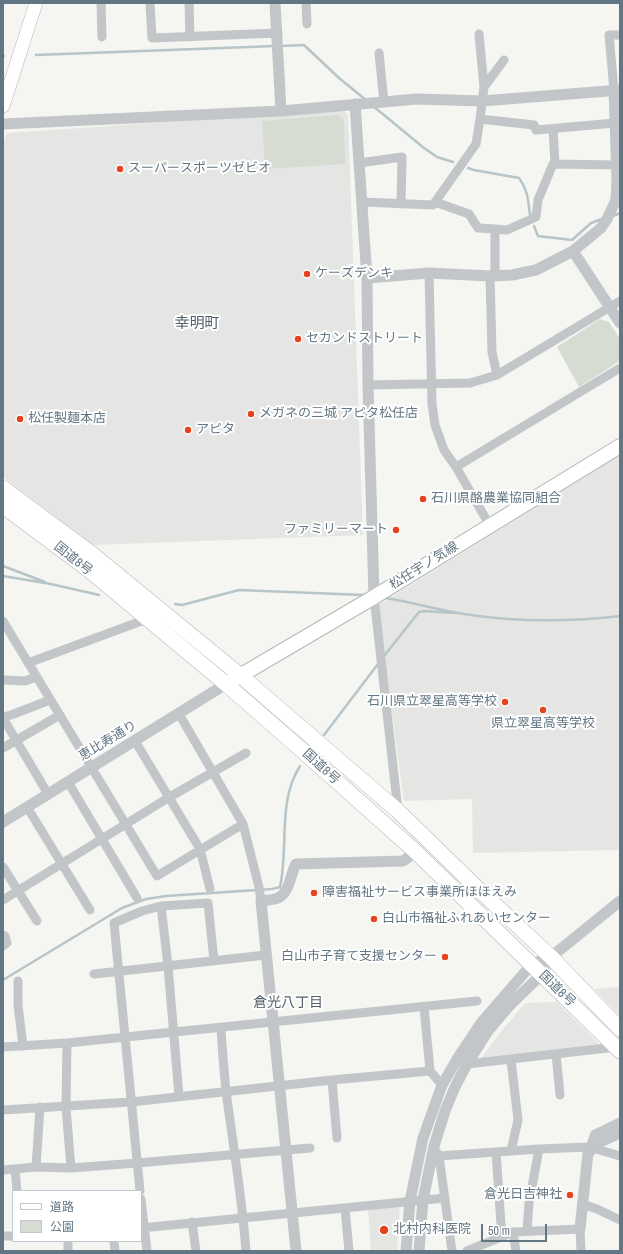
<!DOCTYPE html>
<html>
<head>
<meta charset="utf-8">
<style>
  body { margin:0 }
  #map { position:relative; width:623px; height:1254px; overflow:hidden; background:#f5f5f1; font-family:"Archivo Narrow","Noto Sans JP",sans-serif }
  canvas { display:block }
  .frame { position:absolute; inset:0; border:4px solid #637683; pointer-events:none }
  .legend { position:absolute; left:12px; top:1190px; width:130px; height:52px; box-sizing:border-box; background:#fff; border:1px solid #c1c8cd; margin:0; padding:5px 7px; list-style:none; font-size:12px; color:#637683 }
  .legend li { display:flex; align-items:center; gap:8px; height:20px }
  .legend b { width:20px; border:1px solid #c1c8cd }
  .scale { position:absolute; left:481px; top:1224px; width:66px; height:18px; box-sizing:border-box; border:2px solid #637683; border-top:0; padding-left:5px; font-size:12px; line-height:14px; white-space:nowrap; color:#637683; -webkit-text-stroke:3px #fff; paint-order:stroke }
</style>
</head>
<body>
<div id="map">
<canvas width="623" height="1254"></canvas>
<div class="frame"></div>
<ul class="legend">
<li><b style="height:5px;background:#fff"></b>道路</li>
<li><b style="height:11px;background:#d6dcd2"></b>公園</li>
</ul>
<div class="scale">50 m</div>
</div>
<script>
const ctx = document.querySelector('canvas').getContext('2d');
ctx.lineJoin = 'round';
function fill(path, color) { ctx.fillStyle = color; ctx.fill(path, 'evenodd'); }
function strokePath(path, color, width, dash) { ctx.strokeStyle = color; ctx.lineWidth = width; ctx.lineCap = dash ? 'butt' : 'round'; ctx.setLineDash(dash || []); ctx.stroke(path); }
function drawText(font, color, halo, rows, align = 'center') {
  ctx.font = font + ' "Archivo Narrow","Noto Sans JP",sans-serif'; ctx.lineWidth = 4; ctx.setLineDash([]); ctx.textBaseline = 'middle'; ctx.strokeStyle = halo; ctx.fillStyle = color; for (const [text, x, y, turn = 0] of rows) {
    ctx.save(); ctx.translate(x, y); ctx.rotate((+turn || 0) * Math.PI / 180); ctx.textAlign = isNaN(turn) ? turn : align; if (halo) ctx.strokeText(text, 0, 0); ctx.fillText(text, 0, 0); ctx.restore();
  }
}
const built = new Path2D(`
  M343,110L348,115L363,535L93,545L3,477V144L7,133Z
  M620,455V850L473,853L472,799L404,801L377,606Z
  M620,987V1016L594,989Z
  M557,1002L600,1045L480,1059L504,1028L525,1003Z
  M400,1205L397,1251H371L368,1209Z`);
const green = new Path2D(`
  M338,115L344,120L345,164L265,169L262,121Z
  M600,319L609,322L620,339V361L579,387L557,347Z`);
const stream = new Path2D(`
  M280,46L304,45L339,78L366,100
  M36,55L275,46
  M3,56H4
  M373,106L424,148L437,157L453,162
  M468,168L474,170L519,178C528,190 528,200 530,215
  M613,216L620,213
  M534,226L538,236L572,240L591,223L602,219
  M3,566L45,582
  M3,576L51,584L99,595
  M385,598C412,602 438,610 464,614C515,622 568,622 620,616
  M175,604L182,605L239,590L363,595
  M384,656L419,612L424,611L455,613
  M324,735L378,664
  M3,980L122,908L146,899L166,896L272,889L280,887C289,847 277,802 300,766`);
const minor = new Path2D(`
  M101,3L102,37
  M150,3L152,38L278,33
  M189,3L190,37
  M306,3L307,24
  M479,34L484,87L480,119L534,125L536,130L615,123
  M379,53L384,102
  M484,87L504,60
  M614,90L609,35H620
  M553,129L555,164
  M359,163L402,157L401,204
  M362,202L433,205L476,144L480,119
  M435,202L469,214L478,228L495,229V276
  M495,229L507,230L536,217L538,200L553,164L617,165
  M429,273L432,404L435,425L444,450L456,467L620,368
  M490,276L492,352L497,375
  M368,385L470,383L497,375L620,301
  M456,467L490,526
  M374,597L398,811
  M3,621L157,876L243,824
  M28,663L147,619
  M3,680L25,681L36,677
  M179,714L243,824L259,887L261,901
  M3,717L11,715L50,700
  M3,718L48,794
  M135,741L200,849L210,889
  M3,748L60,715
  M68,782L137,898
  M27,807L90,910
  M3,867L37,921
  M3,900L168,798L246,753
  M161,906L208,903L214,961
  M3,935L5,936L7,943L3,946
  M94,974L266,955
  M18,981V1005L23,1046
  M424,1007L430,1071L442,1085
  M221,1027C222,1049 224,1070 226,1091C233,1144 242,1197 246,1251
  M67,1043L66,1107L71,1168
  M3,1047L67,1043L477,1001
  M556,1054L560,1095
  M467,1064L616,1047
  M332,1080L337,1138
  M3,1110L131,1102L332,1080L430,1071
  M593,1148L620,1156
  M436,1151L439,1156L452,1251
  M511,1151L518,1120L511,1060
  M496,1152L501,1224L503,1236
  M588,1152L595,1134L620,1122
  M439,1156L539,1149L589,1147
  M36,1167L40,1107
  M15,1169L17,1191
  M3,1170L36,1167L71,1168L137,1163L310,1148
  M140,1191L114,923L142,911L161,906L168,966L179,1096
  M141,1199L147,1251
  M582,1204L597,1209L620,1220
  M345,1208L349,1251
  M192,1222L196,1251
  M141,1228L445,1198
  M527,1231L529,1203L539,1149
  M513,1232L516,1251
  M3,1236H13
  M68,1241V1251
  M114,1241L115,1251
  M467,1251L513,1232L580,1229L581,1251`);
const tertiary = new Path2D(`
  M275,3L281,111
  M355,104L367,278L368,385L374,597
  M3,124L281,111L417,99L482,101L620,90
  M573,251L620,323
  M367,278L429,273L490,276L512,275L536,270L573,251L601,228L607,219L616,200L617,179L614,90
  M3,822L226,684
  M580,1229L588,1153L600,1142L620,1133
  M296,1251L261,901C266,900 273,900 278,898C290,892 290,875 296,864L403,861L416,852
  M406,1251L410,1201L423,1138L442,1085L459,1056L481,1023L532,964L551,957L620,901
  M419,1251L423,1200L434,1146L445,1111L455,1087L467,1064L488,1031L510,1005L542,974L551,957`);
const secondary = new Path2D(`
  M3,106L36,3`);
const primary = new Path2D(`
  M226,684L374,597L620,446`);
const trunk = new Path2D(`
  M3,488L92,554L241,676L398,811L475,886L551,957L620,1029
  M3,506L89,570L226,684L296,745L416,852L620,1051`);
const markers = [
  [120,169,4,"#e7421e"],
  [307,274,4,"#e7421e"],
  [298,339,4,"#e7421e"],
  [251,414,4,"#e7421e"],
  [20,419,4,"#e7421e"],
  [188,430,4,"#e7421e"],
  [423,499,4,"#e7421e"],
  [396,530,4,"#e7421e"],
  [505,702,4,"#e7421e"],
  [543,710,4,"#e7421e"],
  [314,893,4,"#e7421e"],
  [374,919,4,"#e7421e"],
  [445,957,4,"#e7421e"],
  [570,1195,4,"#e7421e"],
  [384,1230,5,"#e7421e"]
];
const poiNames = [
  ["スーパースポーツゼビオ",128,169],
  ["ケーズデンキ",315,274],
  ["セカンドストリート",306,339],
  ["メガネの三城 アピタ松任店",259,414],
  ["松任製麺本店",28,419],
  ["アピタ",196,430],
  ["石川県酪農業協同組合",431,499],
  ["ファミリーマート",388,530,"right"],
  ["石川県立翠星高等学校",497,702,"right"],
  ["県立翠星高等学校",543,724,"center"],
  ["障害福祉サービス事業所ほほえみ",322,893],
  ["白山市福祉ふれあいセンター",382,919],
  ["白山市子育て支援センター",437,957,"right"],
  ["倉光日吉神社",562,1195,"right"],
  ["北村内科医院",393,1230]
];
const streetNames = [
  ["国道8号",73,559,38],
  ["松任宇ノ気線",424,566,-32],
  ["恵比寿通り",108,741,-31],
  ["国道8号",321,767,42],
  ["国道8号",557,989,44]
];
const neighbourhoodNames = [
  ["倉光八丁目",288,1003]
];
const quarterNames = [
  ["幸明町",197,324]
];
fill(built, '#e5e6e4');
fill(green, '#d6dcd2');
strokePath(stream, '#b7c5c8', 2.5);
strokePath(secondary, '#b4babe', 14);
strokePath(primary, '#b3b8bb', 16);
strokePath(trunk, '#b5b8bb', 16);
strokePath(minor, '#c2c6c9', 9);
strokePath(tertiary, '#c2c6c9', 11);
strokePath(secondary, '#fff', 13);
strokePath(primary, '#fff', 14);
strokePath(trunk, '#fff', 15);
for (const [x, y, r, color] of markers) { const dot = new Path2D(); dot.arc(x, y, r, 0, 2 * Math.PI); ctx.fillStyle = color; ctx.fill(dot); strokePath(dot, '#fff', 1.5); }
drawText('13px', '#637683', '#fff', poiNames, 'left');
drawText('13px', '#637683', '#fff', streetNames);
drawText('14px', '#515f68', '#fff', neighbourhoodNames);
drawText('15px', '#515f68', '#fff', quarterNames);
</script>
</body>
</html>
